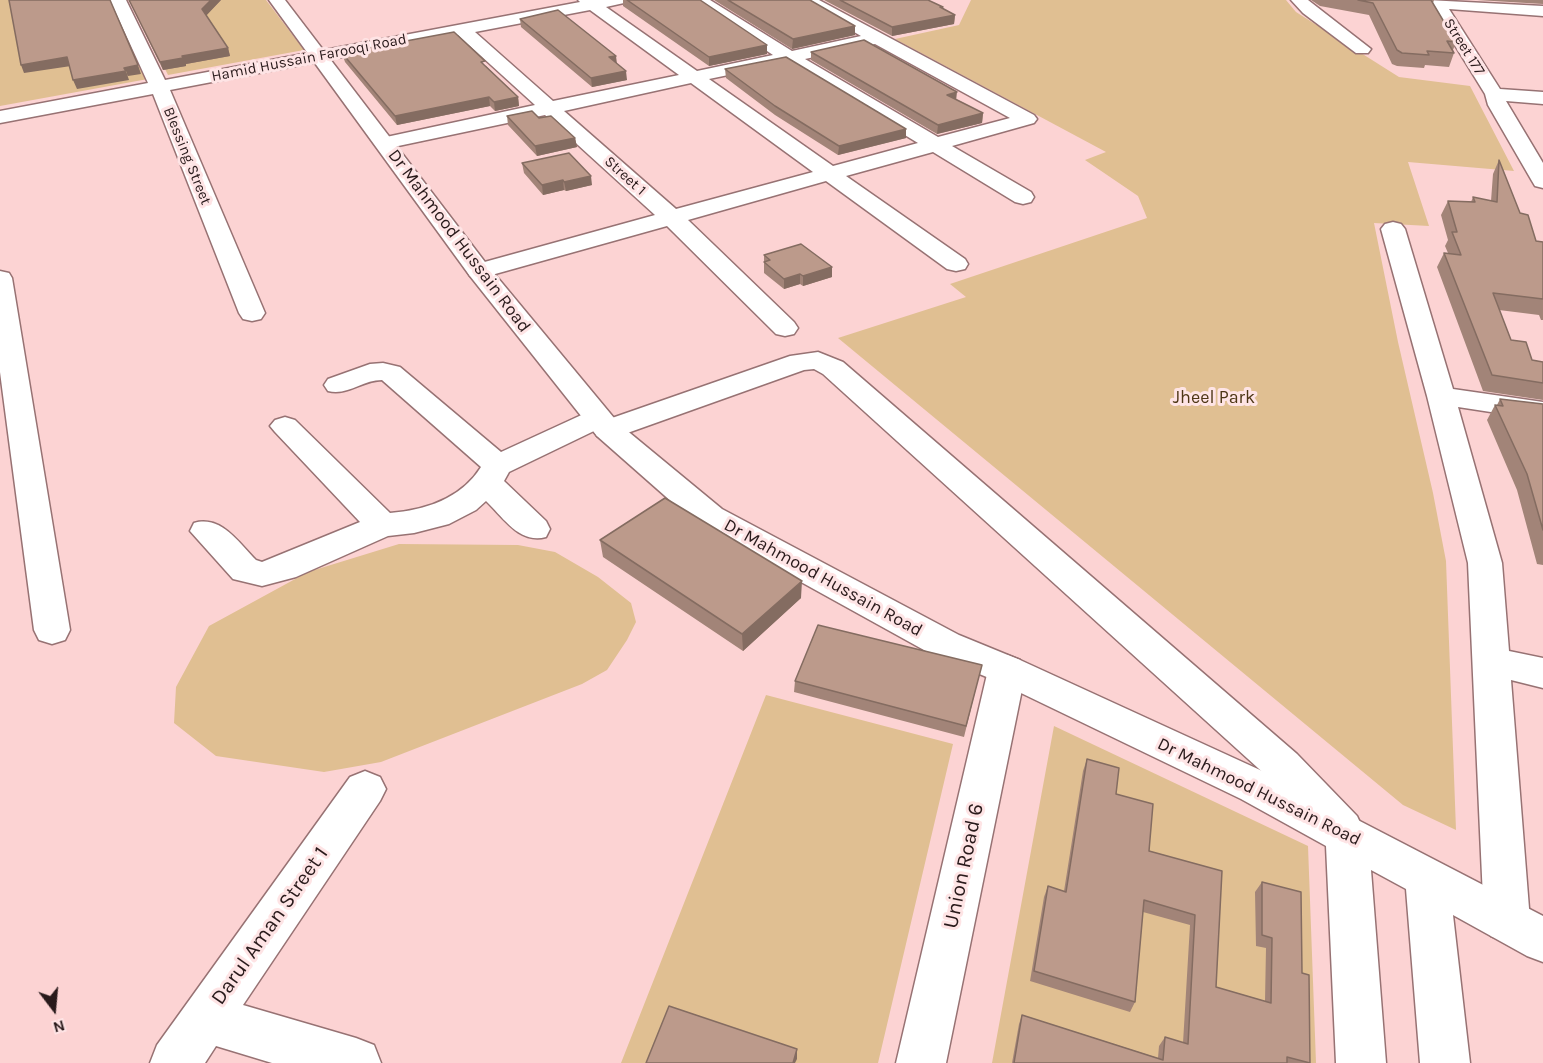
<!DOCTYPE html>
<html>
<head>
<meta charset="utf-8">
<style>
  body { margin:0 }
  #map { position:relative; width:1543px; height:1063px; overflow:hidden; background:#fcd3d3; font-family:Karla,sans-serif }
  canvas { display:block }
  .north { position:absolute; left:24px; top:979px; width:60px; height:60px; -webkit-text-stroke:4px #fee4e5; paint-order:stroke; rotate:164deg; font-size:16px; font-weight:700; line-height:24px; text-align:center; color:#291a1b }
  .north::after { content:''; display:block; margin:auto; width:21px; height:27px; background:#291a1b; clip-path:polygon(50% 0,100% 100%,50% 72%,0 100%) }
</style>
</head>
<body>
<div id="map">
<canvas width="1543" height="1063"></canvas>
<div class="north">N</div>
</div>
<script>
const ctx = document.querySelector('canvas').getContext('2d');
ctx.lineJoin = 'round';
function fill(path, color) { ctx.fillStyle = color; ctx.fill(path, 'evenodd'); }
function strokePath(path, color, width, dash) { ctx.strokeStyle = color; ctx.lineWidth = width; ctx.lineCap = dash ? 'butt' : 'round'; ctx.setLineDash(dash || []); ctx.stroke(path); }
function drawText(font, color, halo, rows, align = 'center') {
  ctx.font = font + ' Karla,sans-serif'; ctx.lineWidth = 6; ctx.setLineDash([]); ctx.textBaseline = 'middle'; ctx.strokeStyle = halo; ctx.fillStyle = color; for (const [text, x, y, turn = 0] of rows) {
    ctx.save(); ctx.translate(x, y); ctx.rotate((+turn || 0) * Math.PI / 180); ctx.textAlign = isNaN(turn) ? turn : align; if (halo) ctx.strokeText(text, 0, 0); ctx.fillText(text, 0, 0); ctx.restore();
  }
}
const green = new Path2D(`
  M0,0H113L148,79L0,106Z
  M131,0H266L304,50L168,75Z
  M971,0H1286L1296,12L1399,77L1470,86L1514,171L1408,162L1429,226L1374,223L1398,342L1433,493L1446,561L1456,830L1403,805L838,338L966,297L950,284L1147,218L1138,196L1085,160L1106,152L895,39L959,25Z
  M399,544L518,545L555,552L598,577L631,603L636,622L627,640L607,670L582,684L381,762L324,772L216,756L174,723L176,687L209,626L308,572Z
  M766,695L953,744L878,1063H621Z
  M1054,726L1308,846L1316,1063H992Z`);
const minor = new Path2D(`
  M110,0H126L165,80L580,2L578,0H626L624,3L606,7L697,71L773,55L691,0H710L792,51L861,36L799,0H819L1034,115L1037,119L1034,123L952,146L1031,192L1034,197L1031,202L1023,204L1015,202L933,152L846,176L965,259L968,264L965,269L956,271L947,269L826,181L688,220L794,322L798,328L794,334L785,336L776,334L667,226L488,276L479,278L470,276L467,271L470,266L655,215L545,115L384,149L377,147L374,143L377,139L535,105L458,35L170,90L265,313L261,319L252,321L243,319L239,313L153,94L0,123V111L148,83ZM590,10L679,75L553,101L475,32ZM875,44L1010,118L938,137L805,59ZM786,63L918,143L833,166L709,79ZM691,83L813,172L676,209L564,111Z
  M1291,0H1308L1371,49L1368,53H1356L1303,13Z
  M1427,0L1543,6V16L1449,9L1500,89L1543,92V104L1506,101L1543,163V188L1535,186L1532,181L1488,105L1485,94Z
  M1393,222L1401,224L1405,229L1453,389L1543,402V420L1458,407L1502,563L1509,651L1543,658V688L1511,680L1530,921L1523,936L1507,942L1491,936L1484,921L1468,563L1427,396L1381,229L1385,224Z
  M0,271L9,273L12,278L70,630L65,640L52,644L39,640L34,630L0,372Z
  M818,352L843,362L1297,754L1357,816L1363,829L1357,842L1342,848L1327,842L1269,778L823,374L814,369L804,370L619,436L608,439L597,436L594,431L509,472L504,481L546,521L550,529L546,537C519,544 504,518 486,501L476,510L449,524L414,533L388,536L296,577L262,586L233,579L190,531L194,523C221,515 238,542 256,560L262,562L360,522L275,432L270,426L275,420L285,417L295,420L390,513C425,510 461,499 481,467L382,380C362,380 348,396 328,391L324,385L328,379L370,364L383,363L400,367L501,452L588,412L598,409L608,412L612,418L790,356Z
  M1007,655L1020,660L1026,670L946,1063H896L988,670L994,660Z
  M365,771L380,777L386,789L380,801L243,1005L356,1038L374,1045L381,1063H272L216,1046L205,1063H150L157,1045L350,777Z`);
const major = new Path2D(`
  M269,0H285L488,266L619,424L722,509L959,635L1020,660L1271,775L1543,916V962L1527,956L1453,915L1470,1063H1420L1406,889L1371,870L1386,1063H1336L1326,846L1241,799L994,680L933,655L698,525L597,436L470,276Z`);
const wall = new Path2D(`
  M129,0H221L206,15L228,48L230,56L186,64V66L163,70Z
  M623,0H700L767,54L709,66L623,6Z
  M714,0H810L855,35L792,49Z
  M824,0H928L943,7V9L955,15L954,24L892,36Z
  M1311,0H1434L1433,3L1456,42L1453,50L1454,53L1449,67L1425,65L1424,68L1397,66L1392,64L1369,15L1320,6Z
  M1477,0H1543V4Z
  M520,19L616,56V63L627,80L592,87L521,27Z
  M811,52L956,99L983,113L982,123L937,134L811,60Z
  M342,53L486,66L518,97L519,106L495,111L490,106L397,125L345,62Z
  M725,69L906,138L838,155L775,115L726,78Z
  M507,116L539,118L575,138L577,147L537,156L508,125Z
  M1499,160L1520,213L1536,241L1543,242V320H1541L1539,315L1499,310L1511,340L1532,360L1543,362V400L1483,391L1437,267L1444,253H1448L1445,246L1448,240L1441,215L1448,201L1471,202L1473,197L1491,201L1493,174Z
  M522,163L592,185L566,191L564,190L543,195L524,173Z
  M764,255L832,267V277L803,286L800,284L784,289L764,273Z
  M1500,399L1543,404V565L1537,564L1517,490L1487,420L1495,405H1497Z
  M600,540L801,598L743,651L603,557Z
  M979,676L964,737L794,692L795,681Z
  M1087,759L1116,794L1149,851L1222,871L1216,987L1265,1001L1266,948L1256,946L1255,892L1262,882L1302,973L1310,1063H1012L1019,1024L1022,1015L1158,1058L1159,1046L1165,1037L1183,1043L1190,925L1143,912L1135,1002L1130,1012L1030,981L1044,897L1048,886L1064,891L1083,771Z`);
const shadedWall = new Path2D(`
  M211,0H221L205,17L202,9Z
  M955,15L954,24L892,36V27Z
  M855,26V35L792,49L793,39Z
  M767,45V54L709,66V57Z
  M228,48L230,56L186,64V66L163,70L160,62L182,56Z
  M616,56L617,64L609,57Z
  M67,57L71,66L24,73L21,65Z
  M138,65L141,74L128,76L124,68Z
  M126,71L129,80L77,89L73,80Z
  M626,71L627,80L592,87L591,78Z
  M957,92L956,101L947,95Z
  M489,97L490,106L397,125L395,116Z
  M518,97L519,106L495,111L494,102Z
  M983,113L982,123L937,134L938,125Z
  M906,129V138L838,155L839,146Z
  M575,138L577,147L537,156L535,146Z
  M591,176L592,185L566,191L564,182Z
  M563,180L564,190L543,195L542,185Z
  M832,267V277L803,286V276Z
  M800,274V284L784,289V279Z
  M802,581L801,598L743,651L742,634Z
  M797,1049V1059L795,1063H793Z`);
const building = new Path2D(`
  M9,0H110L138,65L124,68L126,71L73,80L67,57L21,65Z
  M129,0H211L202,9L228,48L182,56L183,58L160,62Z
  M627,0H700L767,45L709,57Z
  M728,0H810L855,26L793,39Z
  M840,0H928L943,7H940L955,15L892,27Z
  M1358,0H1431L1456,42L1447,41L1454,53L1427,51L1429,55L1402,53L1397,50L1373,3Z
  M558,10L616,56L609,57L626,71L591,78L520,19Z
  M454,32L485,61L481,62L518,97L494,102L489,97L395,116L342,53Z
  M864,40L957,92L947,95L983,113L938,125L811,52Z
  M786,57L906,129L839,146L775,106L725,69Z
  M532,111L539,118L551,116L575,138L535,146L507,116Z
  M569,153L591,176L564,182L563,180L542,185L522,163Z
  M1499,160L1520,213L1528,215L1536,241L1543,242V299L1493,293L1511,340L1526,342L1532,360L1543,362V383L1492,375L1444,253L1461,255L1452,232H1457L1448,201L1475,202L1473,197L1497,202Z
  M801,244L832,267L803,276L800,274L784,279L764,262L770,260L764,255Z
  M1500,399L1543,404V530L1527,474L1495,405L1503,406Z
  M665,498L802,581L742,634L600,540Z
  M818,625L982,665L966,726L795,681Z
  M1087,759L1119,768L1116,794L1153,804L1149,851L1222,871L1216,987L1271,1003L1272,938L1262,935V882L1301,892L1302,973L1309,975L1310,1063L1287,1057V1063H1014L1022,1015L1163,1060L1165,1037L1188,1044L1195,915L1144,900L1135,1002L1034,971L1048,886L1066,892Z
  M669,1006L797,1049L793,1063H646Z`);
const farStreetnames = [
  ["Street 177",1464,47,58],
  ["Hamid Hussain Farooqi Road",309,58,-11],
  ["Blessing Street",187,156,68],
  ["Street 1",625,176,42]
];
const streetNames = [
  ["Dr Mahmood Hussain Road",459,241,53],
  ["Dr Mahmood Hussain Road",823,578,29],
  ["Dr Mahmood Hussain Road",1259,792,26]
];
const parkNames = [
  ["Jheel Park",1214,398]
];
const nearStreetnames = [
  ["Union Road 6",964,866,-78],
  ["Darul Aman Street 1",270,926,-55]
];
fill(green, '#e0bf92');
strokePath(minor, '#977273', 3);
strokePath(major, '#977273', 3);
fill(minor, '#fff');
fill(major, '#fff');
fill(wall, '#a28478');
fill(shadedWall, '#846c61');
fill(building, '#bc9a8b');
strokePath(building, '#846c61', 1.5);
drawText('15px', '#291a1b', '#fee4e5', farStreetnames);
drawText('18px', '#291a1b', '#fee4e5', streetNames);
drawText('18px', '#4d3615', '#fee4e5', parkNames);
drawText('21px', '#291a1b', '#fee4e5', nearStreetnames);
</script>
</body>
</html>
